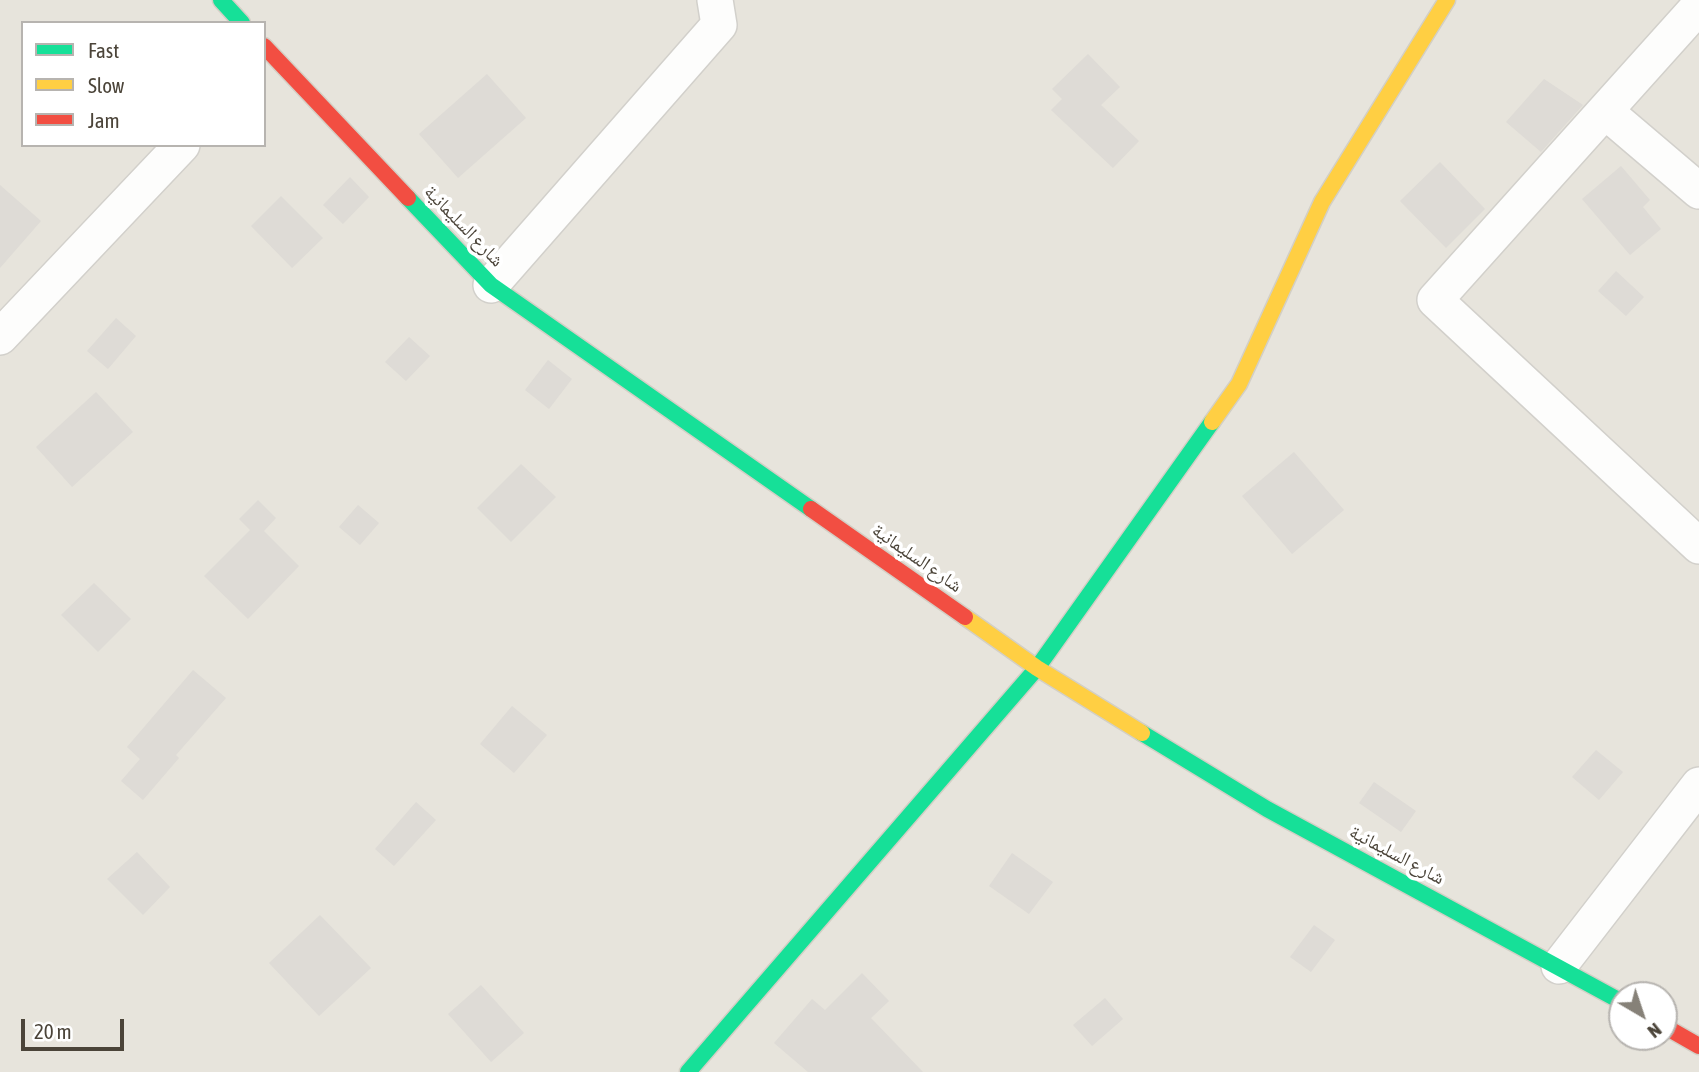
<!DOCTYPE html>
<html>
<head>
<meta charset="utf-8">
<style>
  body { margin:0 }
  #map { position:relative; width:1699px; height:1072px; overflow:hidden; background:#f4f2ee; font-family:"Asap Condensed",sans-serif }
  canvas { display:block }
  .legend { position:absolute; left:21px; top:21px; width:245px; height:126px; box-sizing:border-box; background:#fff; border:2px solid #b7b4b0; margin:0; padding:9px 12px; list-style:none; font-size:21px; color:#4b4439 }
  .legend li { display:flex; align-items:center; gap:14px; height:35px }
  .legend b { width:35px; border:2px solid #b7b4b0 }
  .north { position:absolute; left:1608px; top:981px; width:70px; height:70px; box-sizing:border-box; background:#fff; border:2px solid #b7b4b0; border-radius:50%; rotate:141deg; font-size:19px; font-weight:700; line-height:28px; text-align:center; color:#4b4439 }
  .north::after { content:''; display:block; margin:auto; width:24px; height:32px; background:#868178; clip-path:polygon(50% 0,100% 100%,50% 72%,0 100%) }
  .scale { position:absolute; left:21px; top:1019px; width:103px; height:32px; box-sizing:border-box; border:4px solid #4b4439; border-top:0; padding-left:9px; font-size:21px; line-height:24px; white-space:nowrap; color:#4b4439; -webkit-text-stroke:5px #fff; paint-order:stroke }
</style>
</head>
<body>
<div id="map">
<canvas width="1699" height="1072"></canvas>
<ul class="legend">
<li><b style="height:9px;background:#16e098"></b>Fast</li>
<li><b style="height:9px;background:#ffcf43"></b>Slow</li>
<li><b style="height:9px;background:#f24e42"></b>Jam</li>
</ul>
<div class="north">N</div>
<div class="scale">20 m</div>
</div>
<script>
const ctx = document.querySelector('canvas').getContext('2d');
ctx.lineJoin = 'round';
function fill(path, color) { ctx.fillStyle = color; ctx.fill(path, 'evenodd'); }
function strokePath(path, color, width, dash) { ctx.strokeStyle = color; ctx.lineWidth = width; ctx.lineCap = dash ? 'butt' : 'round'; ctx.setLineDash(dash || []); ctx.stroke(path); }
function drawText(font, color, halo, rows, align = 'center') {
  ctx.font = font + ' "Asap Condensed","Noto Naskh Arabic",sans-serif'; ctx.lineWidth = 7; ctx.setLineDash([]); ctx.textBaseline = 'middle'; ctx.strokeStyle = halo; ctx.fillStyle = color; for (const [text, x, y, turn = 0] of rows) {
    ctx.save(); ctx.translate(x, y); ctx.rotate((+turn || 0) * Math.PI / 180); ctx.textAlign = isNaN(turn) ? turn : align; if (halo) ctx.strokeText(text, 0, 0); ctx.fillText(text, 0, 0); ctx.restore();
  }
}
const residential = new Path2D(`
  M0,0H1699V1072H0ZM23,23H264V145H23ZM1622,995H1664V1037H1622Z`);
const building = new Path2D(`
  M1088,54L1120,87L1101,105L1139,141L1113,168L1051,110L1062,99L1052,89Z
  M487,74L526,118L458,178L419,134Z
  M1544,79L1583,105L1541,152L1506,122Z
  M1440,162L1485,209L1446,248L1400,201Z
  M1621,166L1650,200L1643,207L1661,229L1630,255L1582,199Z
  M350,177L369,197L343,224L323,205Z
  M0,185L41,221L0,268Z
  M281,196L323,238L292,268L251,226Z
  M1616,271L1644,297L1626,316L1598,291Z
  M116,318L136,336L108,369L87,351Z
  M409,337L430,356L406,381L385,362Z
  M548,360L572,379L549,409L525,390Z
  M96,392L133,432L72,487L36,447Z
  M1294,452L1344,510L1292,554L1242,496Z
  M521,464L556,497L511,542L477,508Z
  M258,500L276,518L264,531L299,566L248,619L204,576L250,530L239,519Z
  M358,505L379,523L360,545L339,527Z
  M94,583L131,619L98,652L61,615Z
  M193,670L226,698L176,755L179,758L143,800L121,781L140,759L127,747Z
  M512,706L547,735L514,773L480,744Z
  M1596,750L1623,772L1599,800L1572,777Z
  M1374,782L1416,811L1401,832L1359,803Z
  M416,802L436,820L394,866L375,849Z
  M137,852L170,887L143,915L107,879Z
  M1012,853L1053,882L1029,914L989,886Z
  M320,915L371,968L319,1016L269,963Z
  M1314,925L1335,940L1311,972L1290,957Z
  M862,973L889,1001L871,1018L923,1072H808L774,1043L812,999L825,1010Z
  M481,985L524,1033L491,1062L448,1014Z
  M1105,998L1123,1019L1092,1046L1073,1025Z`);
const street = new Path2D(`
  M1699,6L1435,300L1699,546
  M1605,111L1699,191
  M491,285L719,25L715,0
  M0,337L182,145
  M1559,966L1699,785`);
const fast = new Path2D(`
  M221,0L242,23
  M408,198L491,285L811,509
  M1142,733L1267,809L1622,1002
  M688,1072L1037,668L1212,422`);
const slow = new Path2D(`
  M1212,422L1239,384L1322,202L1447,0
  M965,617L1037,668L1142,733`);
const jam = new Path2D(`
  M264,46L408,198
  M811,509L965,617
  M1664,1026L1699,1046`);
const streetNames = [
  ["شارع السليمانية",464,226,46],
  ["شارع السليمانية",917,558,35],
  ["شارع السليمانية",1397,855,28]
];
fill(residential, '#e7e4dc');
fill(building, '#dedbd6');
strokePath(street, '#d2d0cb', 38);
strokePath(fast, '#d3cfc5', 19);
strokePath(slow, '#d3cfc5', 19);
strokePath(jam, '#d3cfc5', 19);
strokePath(street, '#fdfdfc', 35);
strokePath(fast, '#16e098', 16);
strokePath(slow, '#ffcf43', 16);
strokePath(jam, '#f24e42', 16);
drawText('19px', '#4b4439', '#fff', streetNames);
</script>
</body>
</html>
